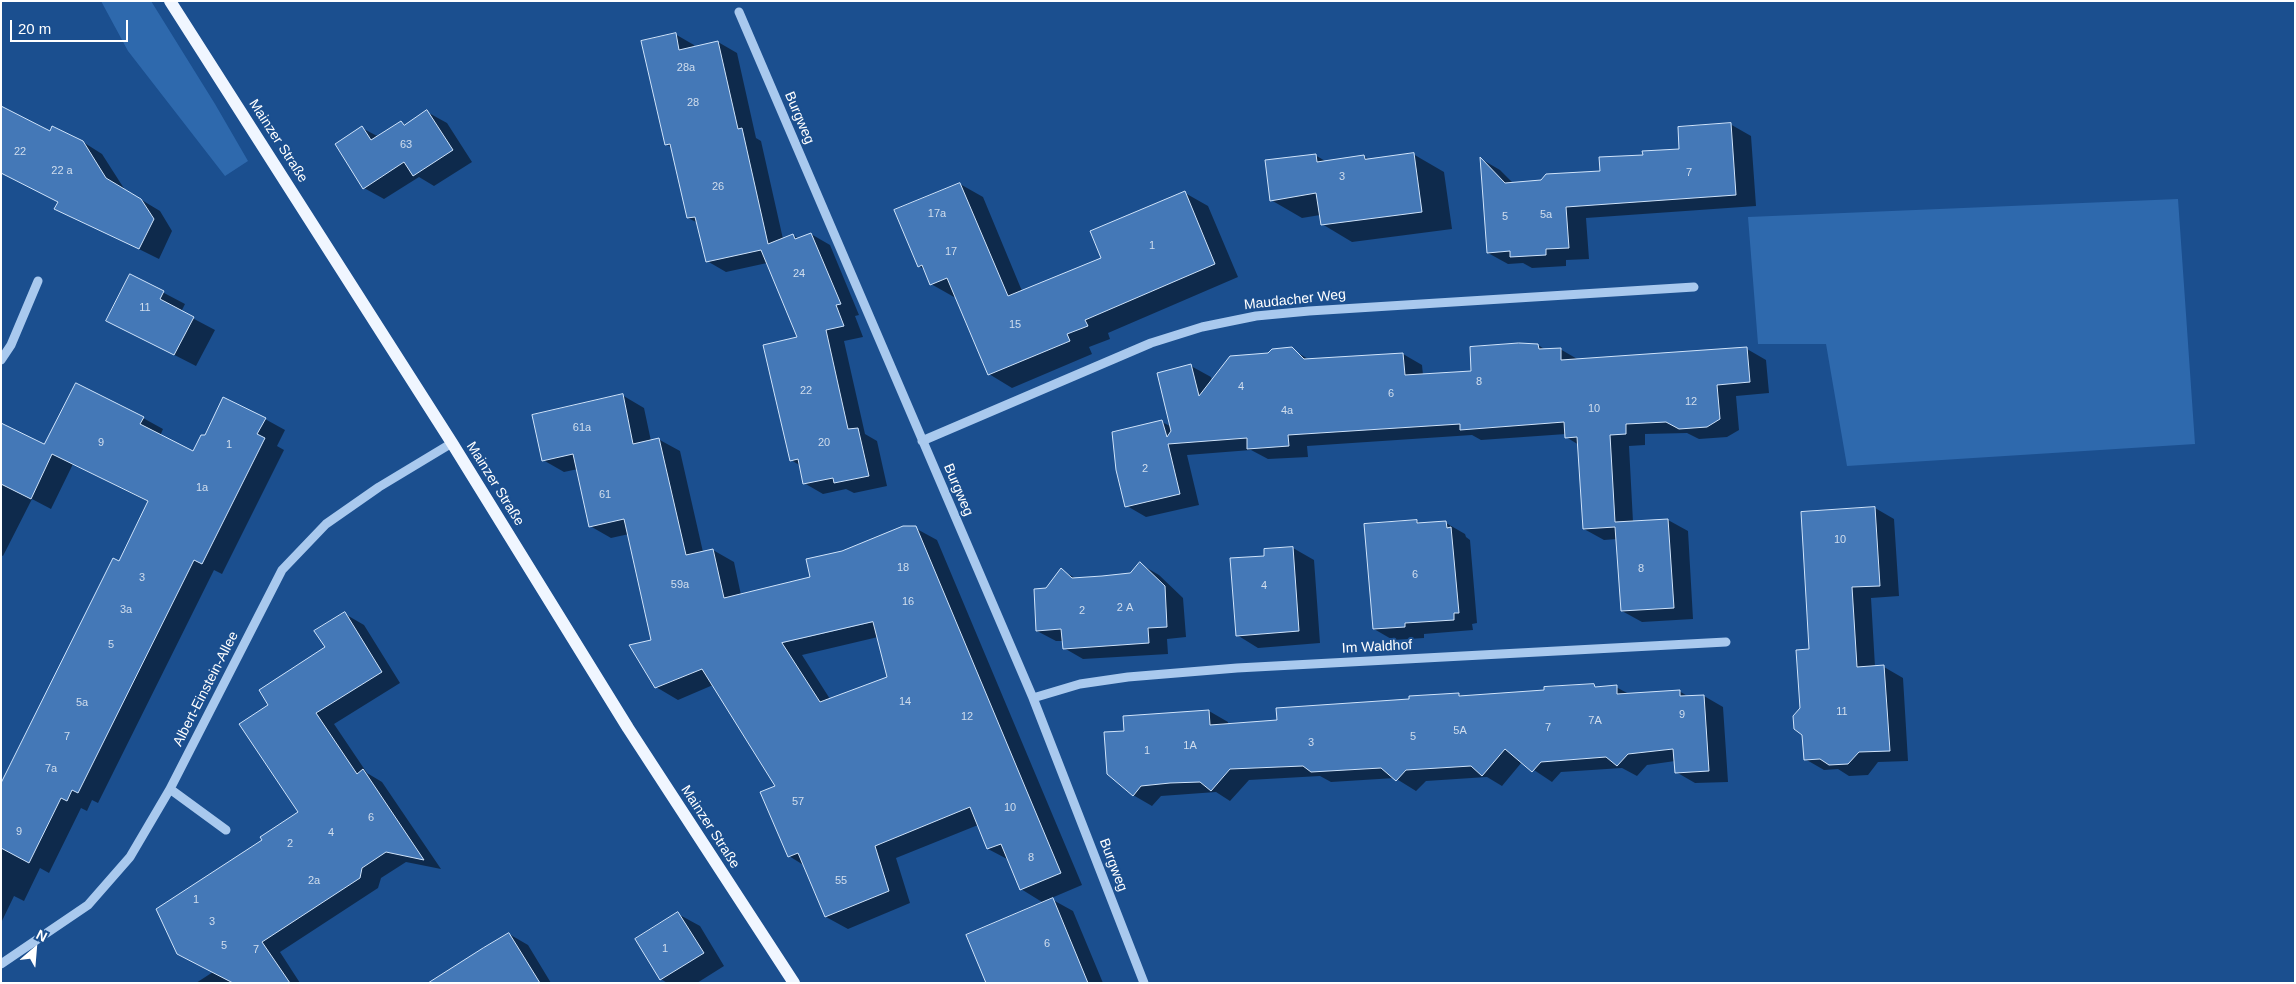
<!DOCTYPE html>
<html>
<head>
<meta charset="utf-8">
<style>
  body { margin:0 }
  #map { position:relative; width:2296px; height:984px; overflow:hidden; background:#1b4f8f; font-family:Arial,sans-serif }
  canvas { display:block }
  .frame { position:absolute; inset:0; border:2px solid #fff; pointer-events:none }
  .north { position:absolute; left:10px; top:924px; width:50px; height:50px; -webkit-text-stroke:4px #1b4f8f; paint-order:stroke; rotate:27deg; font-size:14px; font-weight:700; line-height:20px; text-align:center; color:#fff }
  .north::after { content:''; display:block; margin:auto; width:18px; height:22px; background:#fff; clip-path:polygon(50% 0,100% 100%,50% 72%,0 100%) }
  .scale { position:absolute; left:10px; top:20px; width:118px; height:22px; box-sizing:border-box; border:2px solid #fff; border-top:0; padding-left:6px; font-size:15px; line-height:18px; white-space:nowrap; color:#fff; -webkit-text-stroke:4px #1b4f8f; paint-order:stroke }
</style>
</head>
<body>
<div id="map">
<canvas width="2296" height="984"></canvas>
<div class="frame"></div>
<div class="north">N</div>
<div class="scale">20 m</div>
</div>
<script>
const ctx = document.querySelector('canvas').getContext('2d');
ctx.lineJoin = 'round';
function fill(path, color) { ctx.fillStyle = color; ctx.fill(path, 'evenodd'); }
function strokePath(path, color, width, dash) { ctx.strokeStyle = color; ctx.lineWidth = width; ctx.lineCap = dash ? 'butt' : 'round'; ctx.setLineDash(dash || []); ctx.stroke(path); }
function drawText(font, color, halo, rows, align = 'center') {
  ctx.font = font + ' Arial,sans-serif'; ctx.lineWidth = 4; ctx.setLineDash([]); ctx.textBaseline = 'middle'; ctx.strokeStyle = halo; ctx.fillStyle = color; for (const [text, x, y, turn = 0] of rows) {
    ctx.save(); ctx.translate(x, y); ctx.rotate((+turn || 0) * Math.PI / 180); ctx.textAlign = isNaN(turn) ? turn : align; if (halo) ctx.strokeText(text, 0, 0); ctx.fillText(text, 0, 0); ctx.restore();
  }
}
const green = new Path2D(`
  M101,1H151L215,104L248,161L225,176L128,51Z
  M2178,199L2195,444L1847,466L1826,344H1758L1748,217Z`);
const shadow = new Path2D(`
  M675,34L694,45L695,48L718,42L737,53L756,138L761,141L783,239L793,235L799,239L811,234L830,245L859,315L855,316L863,337L844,341L865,434L877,441L887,486L854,493L846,489L823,494L804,483L801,466L791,460L799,338L767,263L726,272L707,261L698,223L688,218L672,148L666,144Z
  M427,112L447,123L472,162L434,186L419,177L384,199L364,188L362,128L379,137L401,123L406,125Z
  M1730,124L1751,136L1756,206L1586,218L1589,259L1566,260V266L1532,268L1523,263L1508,264L1488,253L1481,159L1500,170L1514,184L1601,172L1644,156L1680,150Z
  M51,133L83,142L102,154L125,190L160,211L172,231L159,259L56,208L59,202Z
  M1413,154L1444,172L1452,229L1352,242L1322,224L1320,215L1302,218L1271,200L1315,155L1327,162L1364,156L1370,160Z
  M960,184L983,197L1022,291L1103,259L1185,193L1208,206L1238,277L1108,333L1110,339L1089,347L1092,354L1012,388L989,374L957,296L954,297L931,284L925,270L919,266Z
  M130,275L185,304L181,312L215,330L196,366L108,321Z
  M1538,345L1546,350L1560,349L1579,360L1747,349L1766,360L1769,393L1736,396L1739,430L1727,437L1699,439L1687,433L1645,434V445L1629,446L1633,522L1668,520L1688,531L1693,619L1642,622L1622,611L1617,539L1604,540L1584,529L1579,445L1566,437V434L1481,440L1472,435L1307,446L1308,457L1268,459L1251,450L1187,455L1199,505L1146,517L1127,506L1162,422L1172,427L1191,366L1211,377L1212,382L1268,354L1291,349L1310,360L1403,354L1422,365L1423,375L1473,372Z
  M622,395L644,408L651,441L658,439L680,451L703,552L713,550L734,562L741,595L812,578L843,553L915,528L937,540L1082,885L1042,902L1021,889L1009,860L988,849L978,825L896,858L910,903L848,929L826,917L805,866L789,856L777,787L713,685L678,700L656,687L653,641L629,534L611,538L590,526L578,469L564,472L543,460ZM878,637L889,678L830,699L802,655Z
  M143,418L163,429L160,436L193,453L265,419L285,430L277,446L284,450L222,574L214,570L98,803L92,800L87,811L81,808L49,873L40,868L24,901L14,896L1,923V786L120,563L149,502L73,464L51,509L32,499L3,556L1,555V424L45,446Z
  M1875,508L1894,519L1899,596L1871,598L1875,667H1884L1903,678L1908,761L1878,762L1868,775L1849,776L1838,769L1824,770L1805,759L1802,709L1811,650Z
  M1417,521L1422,524L1446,523L1465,534L1466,537L1470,540L1477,623L1472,624L1473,630L1424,634V638L1393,640L1374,629Z
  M1293,548L1314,560L1320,643L1258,648L1237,635L1265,557Z
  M1140,564L1159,575L1183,598L1186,637L1167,639L1168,654L1083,659L1064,648L1063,641H1056L1037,631L1046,589L1061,570L1077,579L1131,575Z
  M345,614L364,625L400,683L334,724L367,773L382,782L441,869L406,862L381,878L378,888L280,952L300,983H196L213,972L264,840L299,813L270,706L327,647Z
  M1569,687H1616L1629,694L1679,691L1689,697L1704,696L1723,707L1728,782L1695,783L1676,772L1675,761L1647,765L1637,776L1622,768L1561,772L1552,782L1522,762L1502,786L1487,777L1426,781L1416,791L1395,778L1331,782L1320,776L1249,780L1230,801L1216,792L1161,796L1152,806L1133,795L1125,732L1209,711L1228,722V725L1279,721L1459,694L1463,697L1545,691Z
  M1053,900L1073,911L1103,983H987Z
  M678,914L700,926L724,966L697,983H667L661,979Z
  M509,934L528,945L551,983H433Z`);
const building = new Path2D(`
  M676,33L679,50L718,41L738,129L742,128L768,244L793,234L795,239L811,233L841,304L836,305L844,326L826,330L848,429L858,428L869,476L834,483L833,478L803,484L798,459L790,461L763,345L797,337L761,250L706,262L695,217L687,218L670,144L665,145L641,41Z
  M1,106L50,131L52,126L83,141L106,178L141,199L154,219L139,249L54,209L58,202L1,173Z
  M427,110L453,150L413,176L404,162L363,189L335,144L362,126L371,140L401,121L404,125Z
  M1731,123L1736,195L1566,207L1569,248L1546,249V255L1510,257V251L1487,253L1480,157L1505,183L1541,180L1546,174L1600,171L1599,157L1643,155L1642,151L1679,149L1678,127Z
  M1414,153L1422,212L1321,225L1316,193L1270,201L1265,160L1316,154L1317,162L1364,155L1365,159Z
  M960,183L1008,296L1101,258L1090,231L1185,191L1215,264L1085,320L1088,326L1067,334L1070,341L988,375L947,278L930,285L922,265L918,267L894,210Z
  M130,274L164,291L160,299L194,317L174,355L106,321Z
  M1519,343L1538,344L1539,349L1561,348V360L1747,347L1750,382L1717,385L1720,419L1707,427L1679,429L1666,422L1626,424V434L1610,435L1615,522L1668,519L1674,608L1621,611L1615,527L1583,529L1577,437L1565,438L1564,422L1460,430V424L1288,435L1289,446L1247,449V438L1168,444L1180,494L1125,507L1116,470L1112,432L1162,420L1167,437L1171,431L1157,373L1191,364L1199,396L1230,356L1268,353L1272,349L1292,347L1304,359L1403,353L1405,375L1471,371L1470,347Z
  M76,383L144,417L140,424L193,451L201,435H205L223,397L266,418L257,434L265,438L202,564L194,560L78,793L72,790L67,801L61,798L29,863L1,848V783L113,558L119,561L148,501L52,454L31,499L1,484V423L44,444Z
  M623,394L633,444L659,438L686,555L713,549L724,598L810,577L806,559L842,551L903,526H916L1061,873L1020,890L1001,844L987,849L970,807L875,846L889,891L825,917L798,853L788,857L760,792L775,786L702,669L655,688L629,645L651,640L624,519L589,527L573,454L542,461L532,415ZM873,622L887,677L820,702L782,643Z
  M1875,507L1880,586L1852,587L1857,667L1884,665L1890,751L1859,752L1848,764L1829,765L1820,759L1804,760L1802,735L1794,729L1793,716L1800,708L1796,650L1809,649L1801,512Z
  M1417,520V523L1446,521L1447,528L1451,527L1459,613H1454V620L1405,623V627L1373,629L1364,524Z
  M1293,547L1299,631L1236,636L1230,558L1264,556V549Z
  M1140,562L1165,586L1167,627L1148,628L1149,643L1063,649L1061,629L1036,631L1034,589L1046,588L1061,568L1072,578L1102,576L1130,573Z
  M345,612L382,672L316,713L357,774L363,769L424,860L386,852L362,868L360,878L262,942L290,983H233L177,954L156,909L262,840L260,837L298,812L239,724L268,705L259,690L325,647L314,631Z
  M1594,684L1595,687L1617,685V694L1680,690V696L1704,695L1709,771L1675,773L1673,749L1628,754L1617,766L1606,757L1541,762L1532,772L1505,749L1482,776L1471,766L1406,770L1396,781L1381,768L1311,772L1303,766L1230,769L1211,791L1200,782L1170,783L1141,786L1133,796L1107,774L1104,732L1124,731L1123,716L1209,710L1210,725L1277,720L1276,708L1409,699V696L1459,693V696L1544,690V687Z
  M1053,898L1088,983H986L966,935Z
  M678,912L704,953L660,980L635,939Z
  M509,933L540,983H428L483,948Z`);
const minor = new Path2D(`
  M739,12L1033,698L1144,983
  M1,360L11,345L38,281
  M922,441L1151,343L1202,327L1256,316L1309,311L1694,287
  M1033,698L1080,684L1128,677L1237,668L1726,642
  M170,789L226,830
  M1,964L88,905L130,857L170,789L282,570L326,524L379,487L452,443`);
const major = new Path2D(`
  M170,1L452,443L628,728L794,983`);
const numberNames = [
  ["28a",686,68],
  ["28",693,103],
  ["63",406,145],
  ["22",20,152],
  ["22 a",62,171],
  ["7",1689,173],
  ["3",1342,177],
  ["26",718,187],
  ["17a",937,214],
  ["5a",1546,215],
  ["5",1505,217],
  ["1",1152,246],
  ["17",951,252],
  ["24",799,274],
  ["11",145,308],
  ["15",1015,325],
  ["8",1479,382],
  ["4",1241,387],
  ["22",806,391],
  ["6",1391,394],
  ["12",1691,402],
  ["10",1594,409],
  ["4a",1287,411],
  ["61a",582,428],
  ["9",101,443],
  ["20",824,443],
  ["1",229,445],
  ["2",1145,469],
  ["1a",202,488],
  ["61",605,495],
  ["10",1840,540],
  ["18",903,568],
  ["8",1641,569],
  ["6",1415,575],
  ["3",142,578],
  ["59a",680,585],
  ["4",1264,586],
  ["16",908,602],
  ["2 A",1125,608],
  ["3a",126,610],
  ["2",1082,611],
  ["5",111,645],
  ["14",905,702],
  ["5a",82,703],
  ["11",1842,712],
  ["9",1682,715],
  ["12",967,717],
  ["7A",1595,721],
  ["7",1548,728],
  ["5A",1460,731],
  ["7",67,737],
  ["5",1413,737],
  ["3",1311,743],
  ["1A",1190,746],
  ["1",1147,751],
  ["7a",51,769],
  ["57",798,802],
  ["10",1010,808],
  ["6",371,818],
  ["9",19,832],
  ["4",331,833],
  ["2",290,844],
  ["8",1031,858],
  ["2a",314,881],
  ["55",841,881],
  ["1",196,900],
  ["3",212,922],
  ["6",1047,944],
  ["5",224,946],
  ["1",665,949],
  ["7",256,950]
];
const streetNames = [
  ["Burgweg",799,118,67],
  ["Mainzer Straße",278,141,57],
  ["Maudacher Weg",1295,300,-6],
  ["Mainzer Straße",495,484,58],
  ["Burgweg",958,490,67],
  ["Im Waldhof",1377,647,-3],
  ["Albert-Einstein-Allee",206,689,-63],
  ["Mainzer Straße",710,827,57],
  ["Burgweg",1113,865,69]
];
fill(green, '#2e69ad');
fill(shadow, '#0007');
fill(building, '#4478b7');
strokePath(building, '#cfe3fa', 1);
strokePath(minor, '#a9c9ee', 9);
strokePath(major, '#f0f6ff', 12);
drawText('11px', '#d0dded', null, numberNames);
drawText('14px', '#fff', '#1b4f8f', streetNames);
</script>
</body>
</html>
